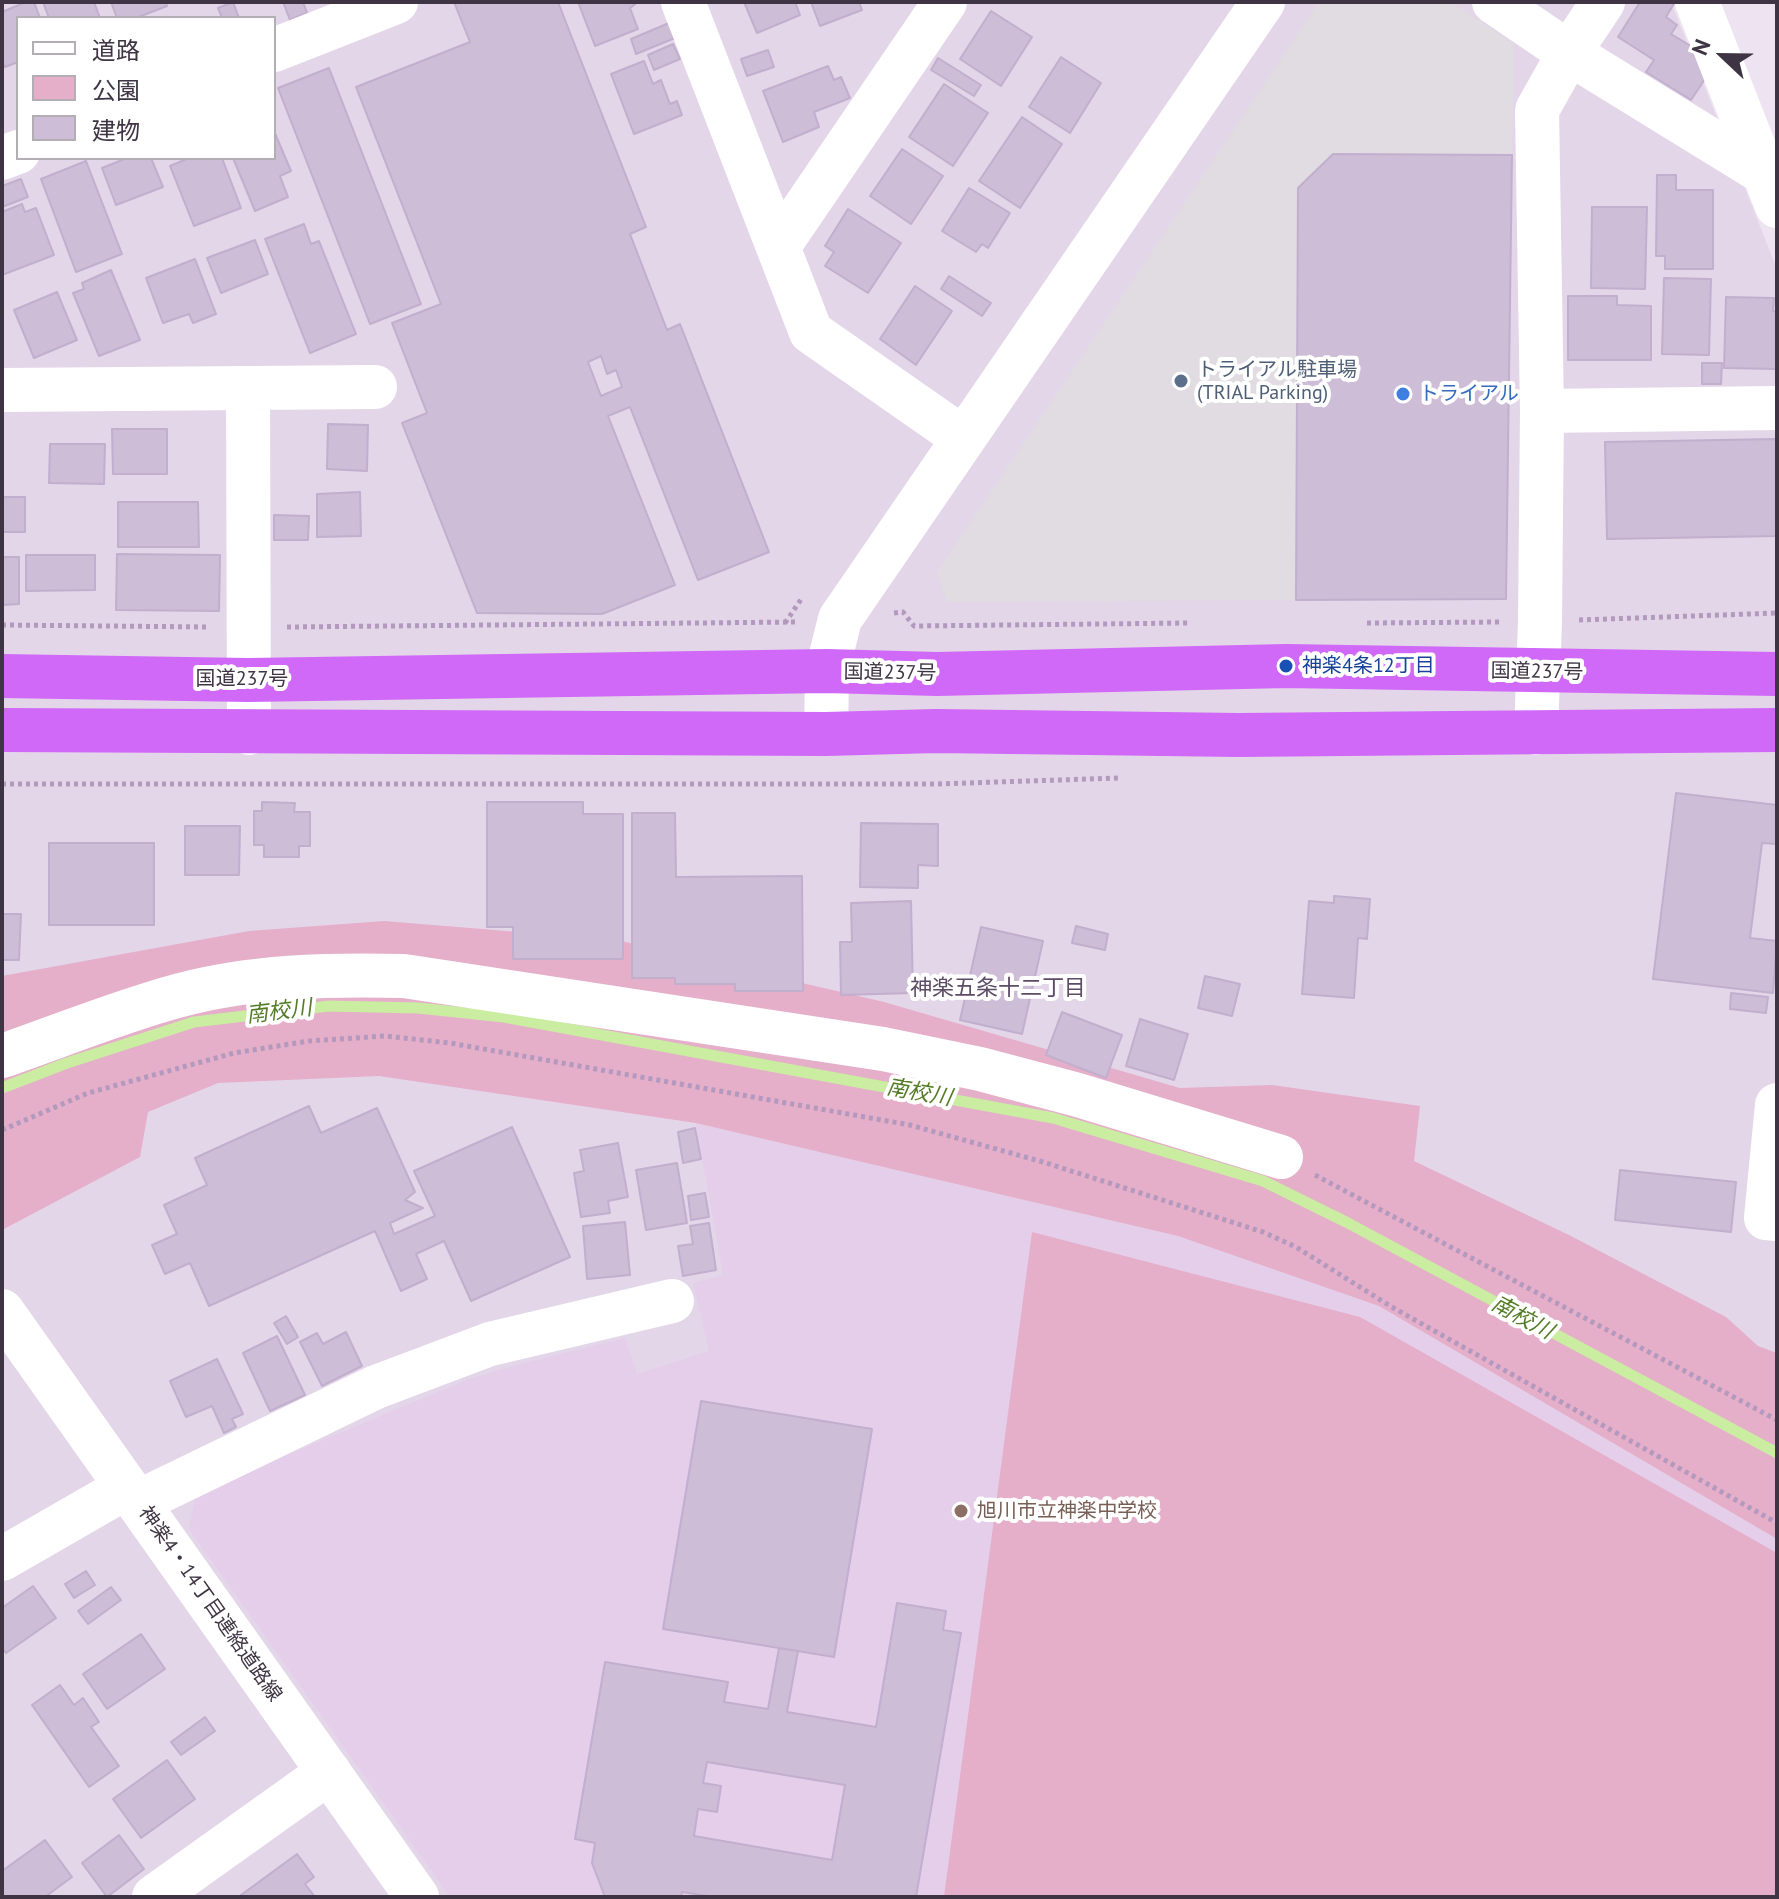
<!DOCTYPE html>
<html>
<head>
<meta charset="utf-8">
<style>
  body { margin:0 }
  #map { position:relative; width:1779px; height:1899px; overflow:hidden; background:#eee4f1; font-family:"PT Sans","Noto Sans JP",sans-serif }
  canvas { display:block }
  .frame { position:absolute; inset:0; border:4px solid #3e3443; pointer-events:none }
  .legend { position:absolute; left:16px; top:16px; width:260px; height:144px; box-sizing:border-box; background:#fff; border:2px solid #b2aeb4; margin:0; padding:10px 14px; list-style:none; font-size:24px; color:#3e3443 }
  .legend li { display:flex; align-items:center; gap:16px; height:40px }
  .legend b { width:40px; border:2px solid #b2aeb4 }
  .north { position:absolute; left:1683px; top:16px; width:80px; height:80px; -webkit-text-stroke:6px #fff; paint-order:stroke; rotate:292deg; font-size:22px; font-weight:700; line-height:32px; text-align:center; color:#3e3443 }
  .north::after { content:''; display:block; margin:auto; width:28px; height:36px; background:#3e3443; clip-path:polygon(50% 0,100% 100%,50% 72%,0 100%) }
</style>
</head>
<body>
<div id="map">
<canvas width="1779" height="1899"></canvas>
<div class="frame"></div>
<ul class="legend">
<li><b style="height:10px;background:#fff"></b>道路</li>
<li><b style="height:22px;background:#e5aec9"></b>公園</li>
<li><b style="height:22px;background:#cdbdd6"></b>建物</li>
</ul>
<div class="north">N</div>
</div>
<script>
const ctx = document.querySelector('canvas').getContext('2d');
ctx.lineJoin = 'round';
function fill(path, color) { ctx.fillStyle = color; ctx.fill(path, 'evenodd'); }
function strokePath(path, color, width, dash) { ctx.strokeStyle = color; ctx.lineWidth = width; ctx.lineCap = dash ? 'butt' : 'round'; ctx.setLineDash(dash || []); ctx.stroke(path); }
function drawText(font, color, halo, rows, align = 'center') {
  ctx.font = font + ' "PT Sans","Noto Sans JP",sans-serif'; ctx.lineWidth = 8; ctx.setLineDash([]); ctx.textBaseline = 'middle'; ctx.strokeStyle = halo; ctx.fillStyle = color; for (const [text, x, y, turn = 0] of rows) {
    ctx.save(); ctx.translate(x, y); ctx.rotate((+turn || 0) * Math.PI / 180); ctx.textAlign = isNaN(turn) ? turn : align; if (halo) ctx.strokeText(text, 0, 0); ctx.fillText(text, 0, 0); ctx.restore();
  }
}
const residential = new Path2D(`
  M2,2H1671L1777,269V1897H2ZM18,18H274V158H18Z`);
const education = new Path2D(`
  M696,1123L1178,1236L1379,1306L1777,1539V1897H450L189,1529L196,1493L469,1379L524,1363L625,1338L637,1374L709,1351L693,1283L723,1275Z`);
const green = new Path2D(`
  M384,921L617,940L884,1002L1180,1088L1272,1085L1420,1106L1414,1161L1569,1235L1726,1317L1758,1346L1777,1353V1539L1379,1306L1178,1236L696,1123L379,1076L218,1083L148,1112L140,1157L2,1230V976L249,931Z
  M1032,1232L1360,1317L1777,1553V1897H944Z`);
const parking = new Path2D(`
  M1319,2H1451L1514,44L1512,155L1333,154L1298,188L1296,600L947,602L937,573Z`);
const stream = new Path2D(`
  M2,1088L67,1063L194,1022L329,1006L418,1008L504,1017L1053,1118L1263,1181L1348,1223L1777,1453`);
const building = new Path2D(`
  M26,2H34L40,18H18V62L5,67L2,61V12Z
  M43,2H94L100,18H49Z
  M111,2H166L167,6L136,18H117Z
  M233,2L239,18H222L218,8Z
  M283,2H303L307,13L290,20Z
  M454,2H558L646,227L630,234L667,330L680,324L769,552L698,580L630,407L608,416L675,585L602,614L477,613L402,423L427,413L392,323L441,304L356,87L470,42ZM601,356L607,374L616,370L622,387L601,396L588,362Z
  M578,2H638L630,8L638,29L595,46Z
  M744,2H795L800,15L757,33Z
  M811,2H859L862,10L820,26Z
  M1640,2H1675L1666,17L1677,25L1671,34L1691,46L1705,79L1691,100L1646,72L1654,60L1618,37Z
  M991,11L1032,37L1001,86L960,59Z
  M669,23L675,38L636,54L631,39Z
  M673,44L680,59L654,70L648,55Z
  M768,50L774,67L747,76L741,59Z
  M1061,57L1101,83L1070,133L1029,107Z
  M938,58L981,85L974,96L931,70Z
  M644,61L653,84L661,80L670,104L677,101L682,115L634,134L611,74Z
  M828,66L834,80L841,77L850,98L814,112L819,127L783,142L763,91Z
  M329,68L421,304L370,324L278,88Z
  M944,84L988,113L953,166L909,137Z
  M1022,117L1062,144L1020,208L979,181Z
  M274,131L291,171L280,176L288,197L255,211L233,158H274Z
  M902,149L943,176L911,224L870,196Z
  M1333,154L1512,155L1506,599L1296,600L1298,188Z
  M127,158H151L163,187L116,205L102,168Z
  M189,158H222L241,208L194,226L170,166Z
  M86,161L122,254L76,272L41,179Z
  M1657,175H1676V190H1713V269H1665V256H1656Z
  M21,179L28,197L2,207V186Z
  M969,188L1010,213L988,248L982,244L976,252L942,231Z
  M22,204L25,212L36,208L54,255L2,275V212Z
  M1592,207H1647L1645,289L1591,288Z
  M848,209L901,243L868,293L825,266L834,252L825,246Z
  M304,224L311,244L319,241L356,334L310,353L265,239Z
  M255,240L268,274L221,293L207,258Z
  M195,259L216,314L193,323L189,314L163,323L146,278Z
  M111,270L140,340L99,356L73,293L84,289L82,283Z
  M949,276L991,303L982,316L941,289Z
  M1664,278L1711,279L1709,355L1662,354Z
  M915,286L952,311L916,365L880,339Z
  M57,292L77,340L34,358L14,310Z
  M1568,296H1617V305L1651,306V360H1568Z
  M1726,297L1774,298L1773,311H1777V369L1724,368Z
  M1702,363H1722L1721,384H1702Z
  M328,424L368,425L367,471L327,469Z
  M112,429H167V474H113Z
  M1777,439V536L1607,539L1605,442Z
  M50,444H105L104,484L49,483Z
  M360,492L361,536L317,537V494Z
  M2,497H25V532H2Z
  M118,502H198L199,547H118Z
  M274,515L309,516L308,540H274Z
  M117,554L220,555L219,611L116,610Z
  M26,555H95V590L26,591Z
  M2,557H19V604L2,605Z
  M1676,793L1777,805V844L1762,843L1750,938L1777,941L1773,993L1653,979Z
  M262,802L295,803L294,812H310V846H299V857H264V845H254V811H262Z
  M487,802H583V814H623V959H513V927H487Z
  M632,813H675L676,877L802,876L803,991H735V984H675V978H632Z
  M861,823L938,824V866L918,865V888L860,887Z
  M185,826H240L239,875H185Z
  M49,843H154V925H49Z
  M1334,896L1370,899L1367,939L1358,938L1354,998L1302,994L1309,901L1334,903Z
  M911,901L913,993L841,995L840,942H852L851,903Z
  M2,914H21L19,960H2Z
  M1076,926L1108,934L1105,950L1072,943Z
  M981,927L1043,941L1022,1034L960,1020Z
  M1205,976L1240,984L1232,1016L1198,1008Z
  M1731,993L1768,997L1766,1013L1730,1009Z
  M1062,1012L1122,1035L1106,1078L1046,1055Z
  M1140,1019L1188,1034L1174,1080L1126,1066Z
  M309,1106L321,1133L377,1108L415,1192L405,1200L423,1208L390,1223L394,1234L435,1216L414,1171L512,1127L570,1257L471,1301L444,1241L416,1254L427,1279L401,1291L375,1231L209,1306L190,1263L165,1274L152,1245L177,1234L164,1205L207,1185L195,1158Z
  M695,1128L701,1159L683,1163L678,1132Z
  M618,1143L628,1197L608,1201L610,1213L581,1217L574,1173L584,1171L580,1150Z
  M677,1163L687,1223L646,1230L636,1170Z
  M1620,1170L1736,1182L1731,1232L1615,1220Z
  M705,1193L709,1217L691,1220L688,1196Z
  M625,1222L630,1275L587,1279L583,1226Z
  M709,1223L716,1270L683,1276L678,1246L693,1244L690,1226Z
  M286,1316L298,1337L287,1344L274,1323Z
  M346,1332L362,1366L322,1386L300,1342L317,1333L323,1344Z
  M277,1336L305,1395L270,1411L243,1353Z
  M217,1359L243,1414L232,1419L236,1427L224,1433L212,1406L186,1417L170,1381Z
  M701,1401L872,1429L834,1657L663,1629Z
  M86,1571L95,1585L74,1598L65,1584Z
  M33,1586L56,1618L6,1653L2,1648V1608Z
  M111,1587L121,1600L88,1624L78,1611Z
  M897,1603L946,1611L943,1630L961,1633L916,1897H714L682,1892L681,1897H605L592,1863L595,1843L575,1839L605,1662L728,1682L724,1702L768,1709L779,1648L798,1651L787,1712L876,1727ZM707,1762L845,1785L832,1860L694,1836L698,1809L717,1812L721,1786L703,1783Z
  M141,1634L165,1669L107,1709L83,1674Z
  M60,1685L74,1705L83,1698L99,1722L91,1727L119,1766L89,1787L32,1705Z
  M205,1717L215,1731L181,1755L171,1742Z
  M167,1760L195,1799L141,1838L113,1799Z
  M119,1835L144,1869L107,1897L82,1863Z
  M45,1840L72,1877L45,1897H2V1871Z
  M297,1854L314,1877L305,1884L315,1897H243L241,1895Z`);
const path = new Path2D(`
  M894,613L903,612L914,626L1189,623
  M1579,620L1777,613
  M785,623L802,598
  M1367,623L1501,622
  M2,625L209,627
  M287,627L797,622
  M2,784H936L1120,778
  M2,1130L88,1093L234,1053L309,1041L385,1036L450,1043L910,1125L1043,1162L1263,1232L1296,1247L1390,1306L1777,1523
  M1315,1175L1777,1420`);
const minor = new Path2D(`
  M683,2L811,332L963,438
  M1494,2L1569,53L1764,173
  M1697,2L1777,206
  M274,50L396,2
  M2,158L18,152
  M778,247L945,2
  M248,388L249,733
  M2,390L375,387
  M1542,411L1777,408
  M1536,733L1540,622L1542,411L1537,110L1569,53L1603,2
  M826,734L827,671L840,619L1263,2
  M2,1056C60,1036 118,1012 177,996C250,976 329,974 404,976L883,1049L980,1069L1078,1095L1281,1157
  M1777,1105L1766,1218L1777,1219
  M2,1311L417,1897
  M138,1502L376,1387L490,1344L672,1301
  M2,1559L127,1487
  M154,1897L329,1772`);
const highway = new Path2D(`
  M2,676L248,680L827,671L937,674L1286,666L1777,674
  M2,730L826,734L936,731L1238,735L1777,730`);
const markers = [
  [1181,381,8,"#5c6f8a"],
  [1403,394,8,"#3f7fe0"],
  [1286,666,8,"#1a4fb4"],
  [961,1511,8,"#8d6e63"]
];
const serviceNames = [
  ["トライアル駐車場",1197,370],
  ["(TRIAL Parking)",1197,393]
];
const shopNames = [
  ["トライアル",1419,394]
];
const transitNames = [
  ["神楽4条12丁目",1302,666]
];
const streetNames = [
  ["国道237号",1537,672,1],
  ["国道237号",890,673,1],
  ["国道237号",242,679],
  ["神楽4・14丁目連絡道路線",210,1604,55]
];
const educationNames = [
  ["旭川市立神楽中学校",977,1511]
];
const neighbourhoodNames = [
  ["神楽五条十二丁目",998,989]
];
const waterNames = [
  ["南校川",279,1012,-7],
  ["南校川",919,1093,10],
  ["南校川",1522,1318,28]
];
fill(residential, '#e4d6e9');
fill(education, '#e4ceea');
fill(green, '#e5aec9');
fill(parking, '#e0dce2');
strokePath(stream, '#caeda2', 11);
fill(building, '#cdbdd6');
strokePath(building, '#c2aecd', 2);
strokePath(path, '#b399be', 5, [4, 4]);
strokePath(minor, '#fff', 44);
strokePath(highway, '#d068f8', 44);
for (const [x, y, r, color] of markers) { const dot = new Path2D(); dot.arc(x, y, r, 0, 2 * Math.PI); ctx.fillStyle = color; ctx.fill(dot); strokePath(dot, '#fff', 3); }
drawText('20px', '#4e5e75', '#fff', serviceNames, 'left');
drawText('20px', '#366cbe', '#fff', shopNames, 'left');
drawText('20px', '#164399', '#fff', transitNames, 'left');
drawText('20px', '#3e3443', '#fff', streetNames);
drawText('20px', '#785e54', '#fff', educationNames, 'left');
drawText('22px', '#5d4c66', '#fff', neighbourhoodNames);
drawText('italic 22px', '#547c28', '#fff', waterNames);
</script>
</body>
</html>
